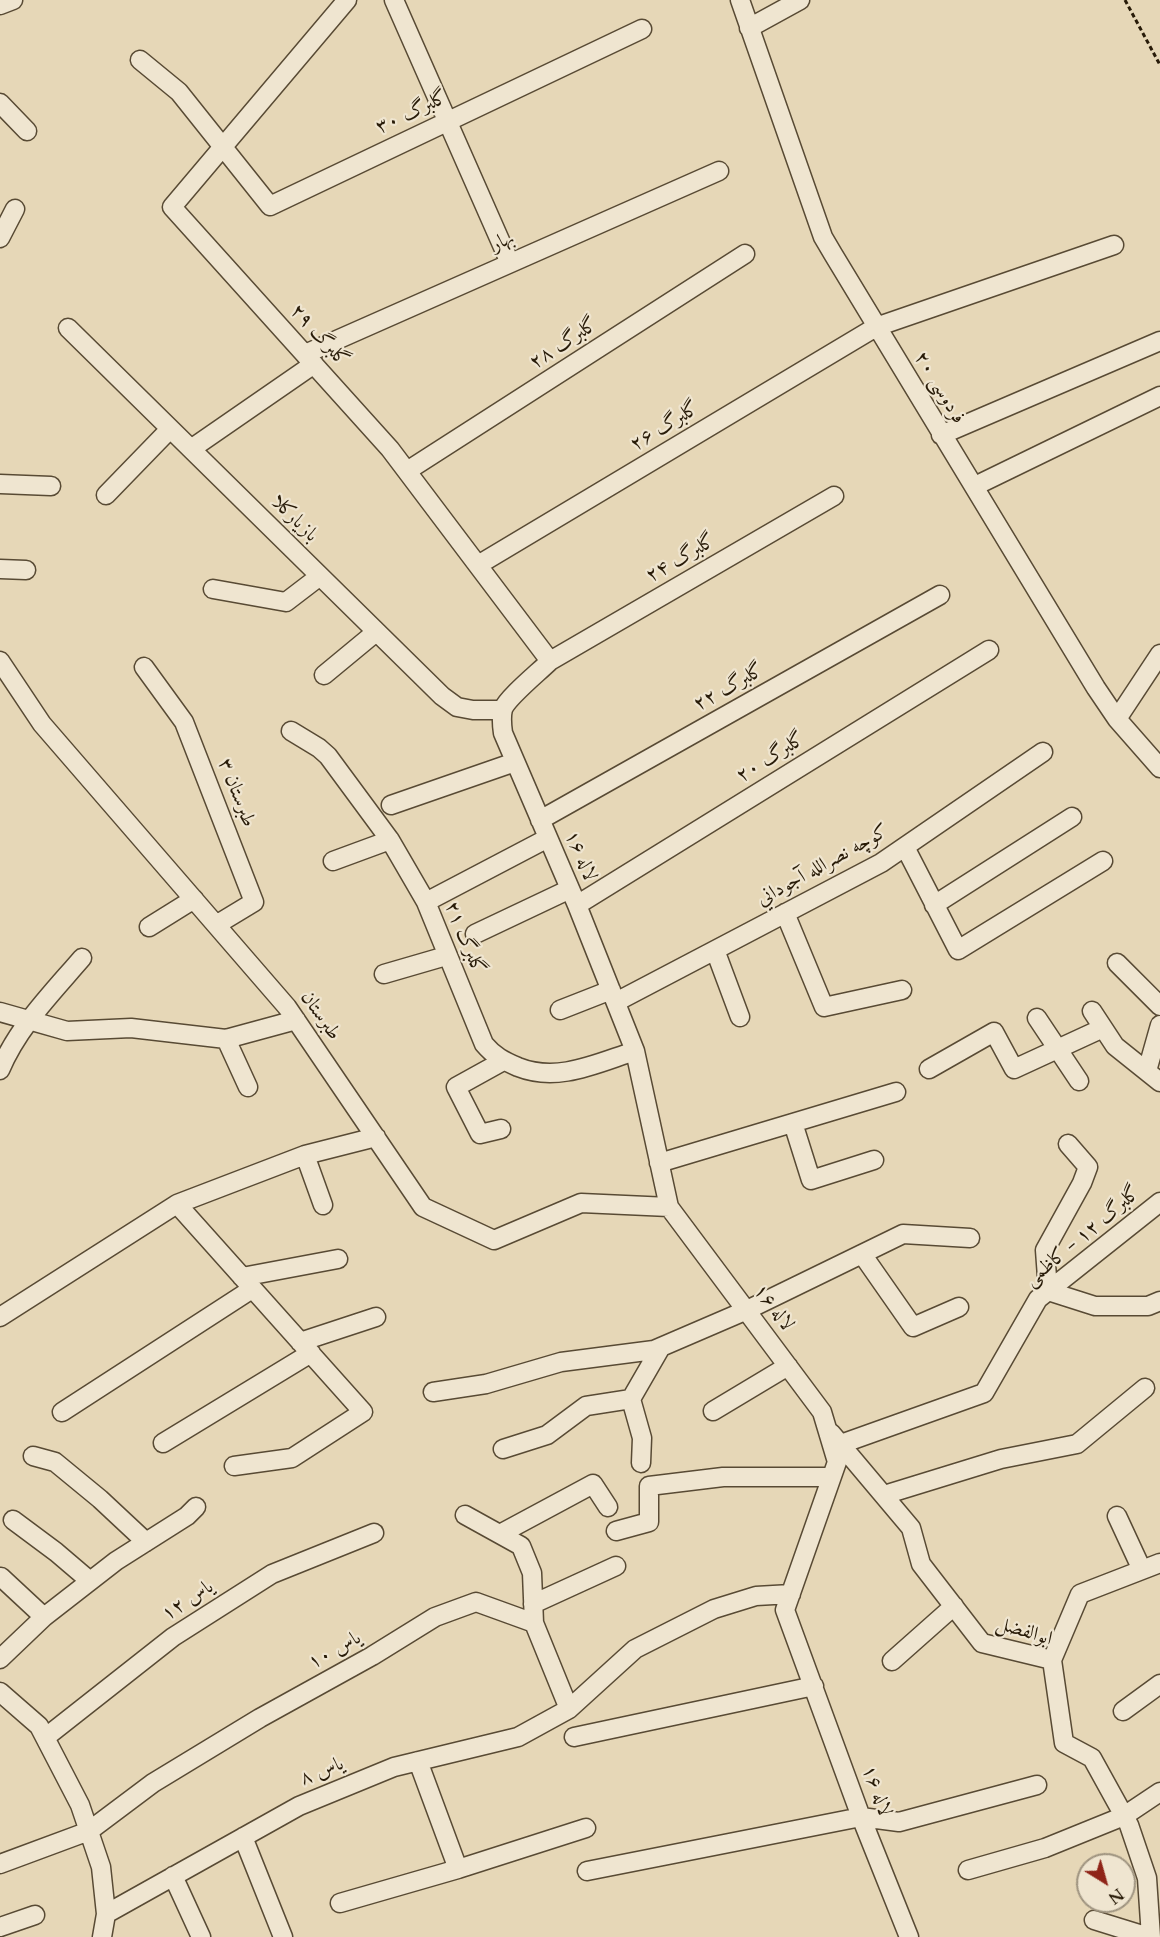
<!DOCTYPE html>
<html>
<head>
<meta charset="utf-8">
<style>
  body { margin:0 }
  #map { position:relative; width:1160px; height:1937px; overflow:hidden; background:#e6d7b7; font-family:Cardo,serif }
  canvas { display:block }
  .north { position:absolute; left:1076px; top:1853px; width:60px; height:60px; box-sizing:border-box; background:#efe5d0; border:2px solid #9f9480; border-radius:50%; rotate:143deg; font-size:16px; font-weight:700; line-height:24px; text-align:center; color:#281b08 }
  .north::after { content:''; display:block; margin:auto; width:21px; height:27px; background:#8f2418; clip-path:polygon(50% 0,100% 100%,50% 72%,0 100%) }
</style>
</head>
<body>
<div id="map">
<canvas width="1160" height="1937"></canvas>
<div class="north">N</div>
</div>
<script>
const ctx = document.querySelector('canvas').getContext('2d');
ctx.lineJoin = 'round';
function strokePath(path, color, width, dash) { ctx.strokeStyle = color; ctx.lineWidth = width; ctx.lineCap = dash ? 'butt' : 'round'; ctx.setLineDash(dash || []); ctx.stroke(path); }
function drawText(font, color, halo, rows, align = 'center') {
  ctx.font = font + ' Cardo,Amiri,serif'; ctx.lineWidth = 4.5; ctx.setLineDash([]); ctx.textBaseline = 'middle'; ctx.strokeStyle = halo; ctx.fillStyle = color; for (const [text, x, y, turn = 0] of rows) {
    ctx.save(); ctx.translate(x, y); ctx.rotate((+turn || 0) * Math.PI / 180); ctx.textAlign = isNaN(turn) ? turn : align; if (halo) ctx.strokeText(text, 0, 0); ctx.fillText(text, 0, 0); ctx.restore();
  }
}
const path = new Path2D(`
  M1125,0L1160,65`);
const minor = new Path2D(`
  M347,0L172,207L390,449L550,661C539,672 508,697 503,709C501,717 502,726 503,733L577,905L635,1051L669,1207L822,1412L837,1462L785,1610L861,1817L909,1937
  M394,0L510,263
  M740,0L823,237L833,254L1096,688L1117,719L1160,768
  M0,5L13,0
  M749,28L800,0
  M140,60L179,92L270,206L642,29
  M0,103L27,131
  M0,238L15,209
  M68,328L442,696L457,707L473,710H503
  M305,354L719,171
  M941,435L1160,341
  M191,449L314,364
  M407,471L745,254
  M0,484L51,486
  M975,486L1160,396
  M106,495L170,429
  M478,565L876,327L1114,245
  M0,569L26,570
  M213,589L286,602L320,576
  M0,661L42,724L287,1007L423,1207L494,1240L581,1203L669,1207
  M550,661L834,496
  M144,667L184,722L254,902L216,925
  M324,675L376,632
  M1117,719L1160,654
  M291,731L319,748L328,756L390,840L426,902L484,1044C494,1056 504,1061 518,1067C558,1083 597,1063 635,1051
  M391,805L515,762
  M540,820L940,595
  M905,847L958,950L1103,861
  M333,861L390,840
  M426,902L548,838
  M577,905L989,650
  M934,905L1072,817
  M785,913L824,1007L902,990
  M149,927L194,899
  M475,934L570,889
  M715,950L740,1017
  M1117,963L1160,1006
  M384,974L446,956
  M616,1002L881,863L1043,752
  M560,1010L611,990
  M1092,1011L1115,1046L1160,1082
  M0,1012L67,1031L131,1028L226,1039L296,1020
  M1037,1018L1079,1081
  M226,1039L248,1087
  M929,1069L994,1032L1014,1069L1103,1028
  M0,1070C18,1027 52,993 82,958
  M1147,1071L1160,1025
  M793,1123L811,1180L874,1160
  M501,1129L480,1134L456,1087L503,1061
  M1068,1144L1088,1167L1082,1183L1045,1250L1048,1291L1095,1306H1148L1160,1301
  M305,1155L323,1205
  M659,1163L896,1092
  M177,1204L305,1155L376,1137
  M862,1254L913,1327L959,1307
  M242,1277L338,1259
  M0,1317L177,1204L363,1412L292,1458L234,1466
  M300,1342L376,1317
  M433,1392L486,1384L561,1362L654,1350L747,1310L903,1234L970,1238
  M713,1411L788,1366
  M62,1412L252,1289
  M831,1433L911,1528L921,1564L982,1643L1052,1660L1064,1743L1092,1758L1129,1825L1147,1878L1151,1937
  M163,1443L311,1353
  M841,1444L984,1393L1038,1299L1160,1202
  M503,1449L547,1435L586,1406L631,1399
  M33,1456L55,1462L100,1499L146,1542
  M641,1463L642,1438L631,1399L661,1347
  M884,1495L1001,1459L1077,1444L1145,1388
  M465,1515L521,1546L532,1573L534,1623
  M1117,1516L1142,1570
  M13,1520L56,1552L90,1581
  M616,1531L649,1522V1486L723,1477H831
  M500,1534L593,1484L608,1507
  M1,1577L44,1617
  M533,1604L616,1566
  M0,1659L44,1617L116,1561L187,1516L196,1507
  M1052,1660L1080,1594L1160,1563
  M892,1661L954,1606
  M0,1692L39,1726L80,1805L101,1867L106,1914L102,1937
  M1123,1711L1160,1684
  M46,1737L173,1637L272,1574L374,1533
  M574,1737L814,1686
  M418,1761L458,1869
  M243,1837L283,1937
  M0,1864L89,1831L153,1783L260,1718L372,1656L435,1617L476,1602L534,1623L569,1709
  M968,1870L1045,1848L1124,1816L1160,1792
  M587,1871L861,1817L899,1822L1037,1785
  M173,1876L201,1937
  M340,1903L458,1869L586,1828
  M106,1914L299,1806L394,1767L518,1737L569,1709L635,1649L714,1609L756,1596L791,1594
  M1094,1920L1149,1937
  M0,1927L35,1915`);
const streetNames = [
  ["گلبرگ ۳۰",412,113,-25],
  ["بهار",503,242,-24],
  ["گلبرگ ۲۹",319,336,48],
  ["گلبرگ ۲۸",564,344,-33],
  ["فردوسی ۲۰",939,388,59],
  ["گلبرگ ۲۶",665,427,-31],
  ["بازیارکلا",294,519,45],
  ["گلبرگ ۲۴",681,559,-30],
  ["گلبرگ ۲۲",729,688,-29],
  ["گلبرگ ۲۰",771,758,-32],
  ["طبرستان ۳",236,793,69],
  ["لاله ۱۶",580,856,67],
  ["كوچه نصرالله آجوداني",823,866,-29],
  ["گلبرگ ۲۱",464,938,68],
  ["طبرستان",320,1016,55],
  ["گلبرگ ۱۲ - کاظمی",1083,1237,-40],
  ["لاله ۱۶",773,1308,53],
  ["یاس ۱۲",188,1601,-33],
  ["ابوالفضل",1024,1632,17],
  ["یاس ۱۰",335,1651,-29],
  ["یاس ۸",322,1772,-22],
  ["لاله ۱۶",876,1791,70]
];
strokePath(minor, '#584a34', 21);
strokePath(path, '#281b08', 3, [4.5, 3]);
strokePath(minor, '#efe5d0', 18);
drawText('20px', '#281b08', '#efe5d0', streetNames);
</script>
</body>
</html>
